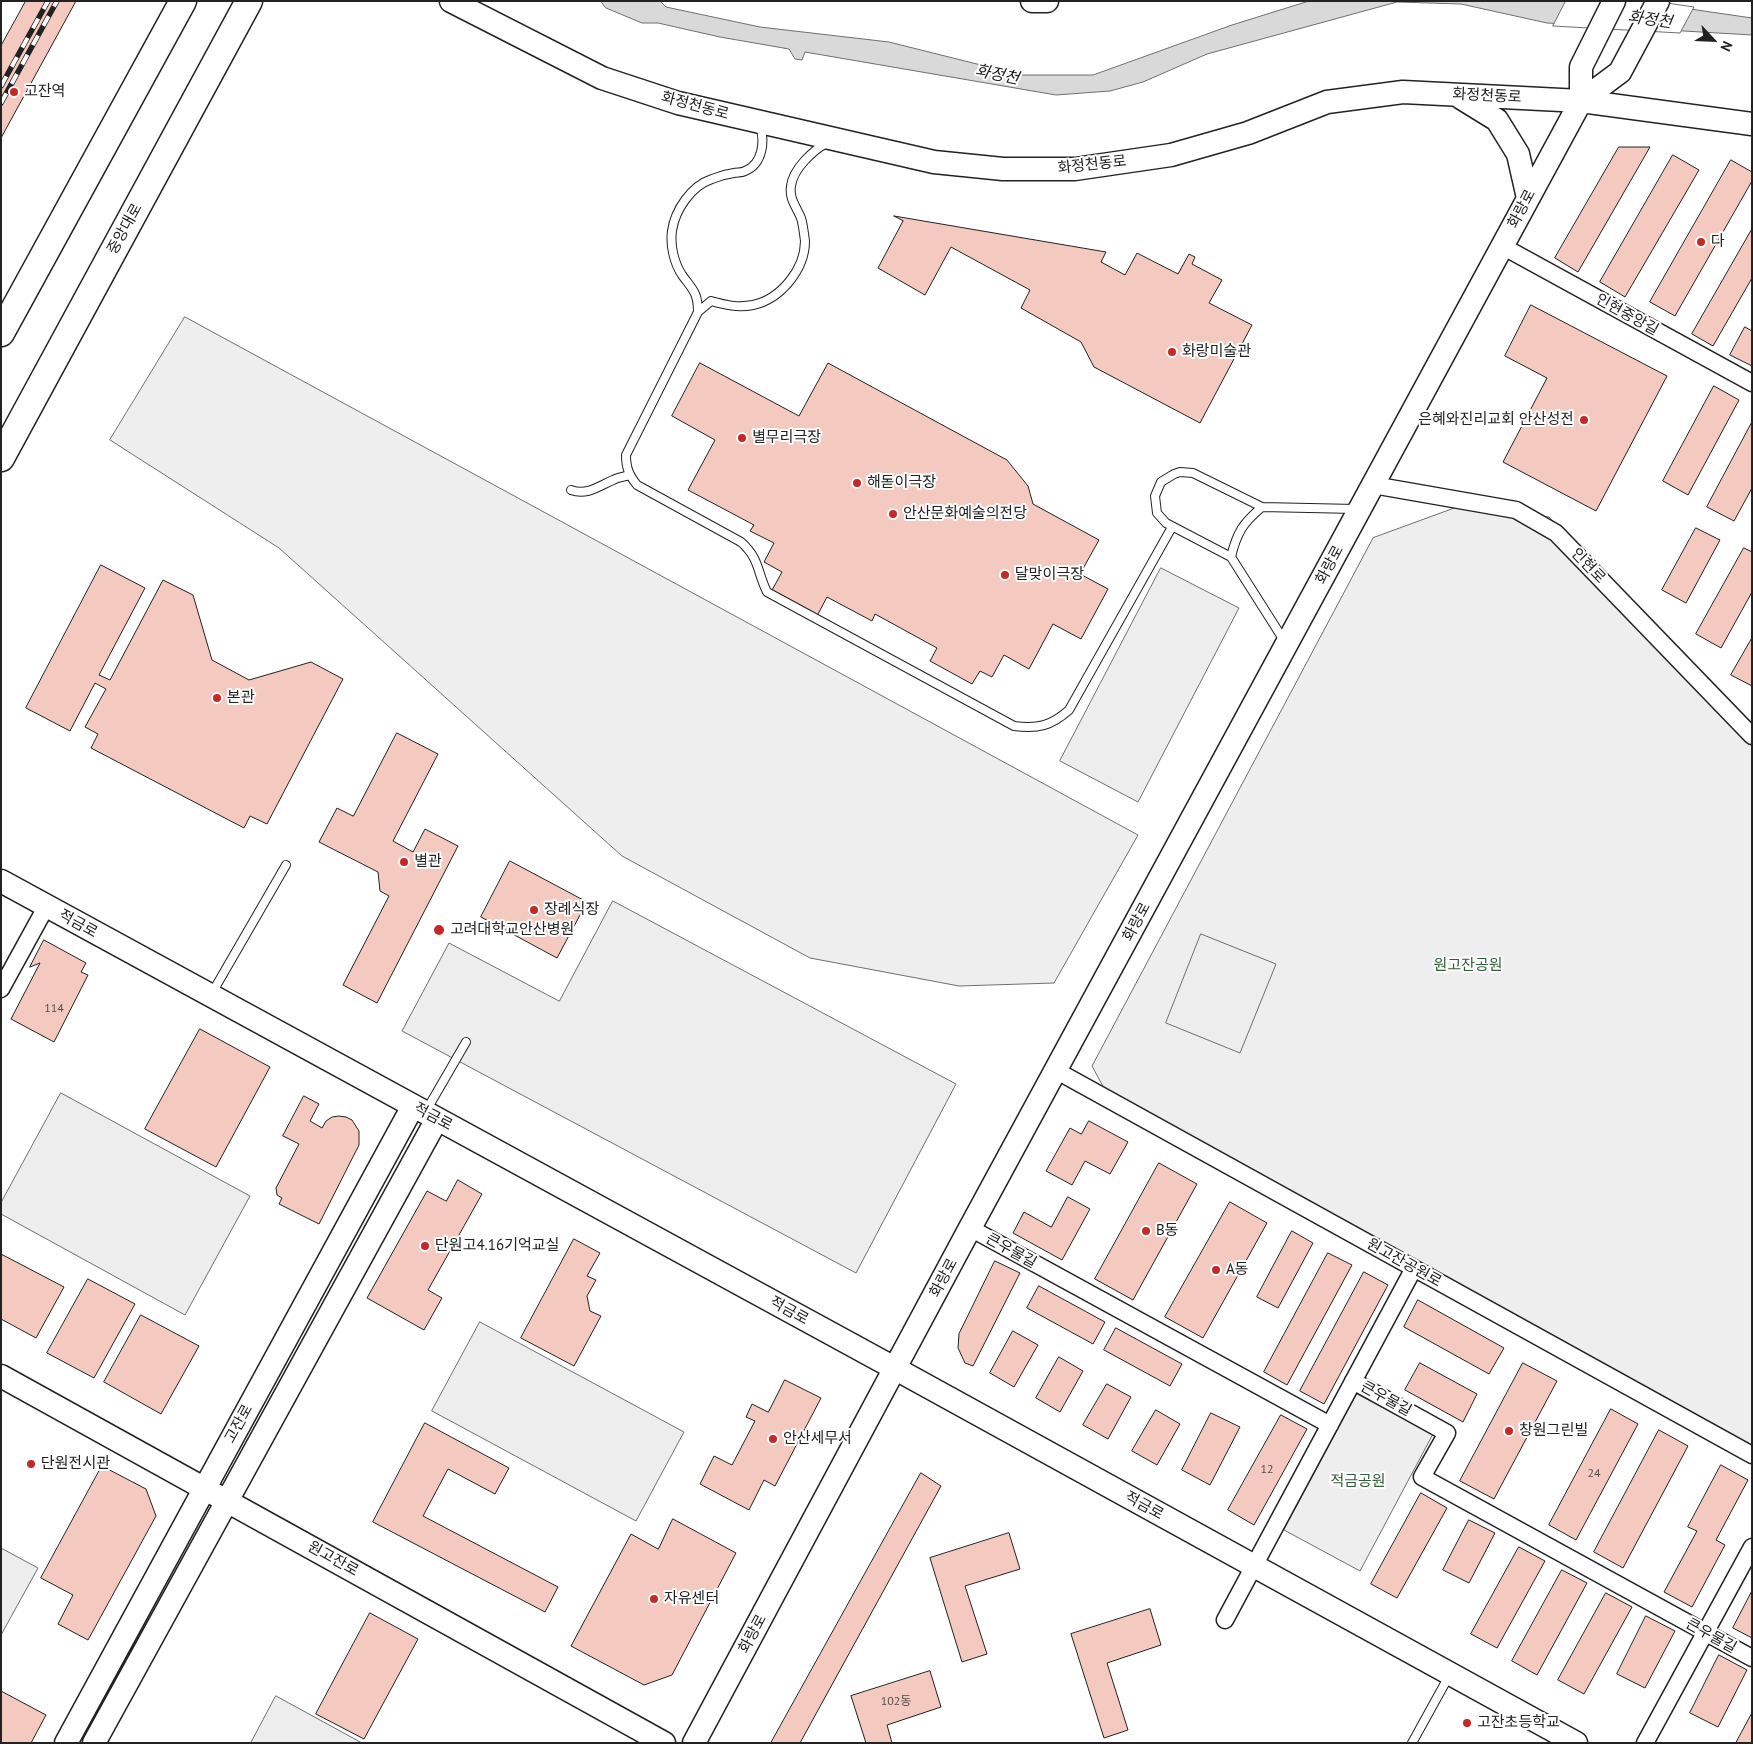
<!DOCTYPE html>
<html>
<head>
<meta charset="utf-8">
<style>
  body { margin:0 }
  #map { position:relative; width:1753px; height:1744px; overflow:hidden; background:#fff; font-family:"PT Sans",sans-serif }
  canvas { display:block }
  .frame { position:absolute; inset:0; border:2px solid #222; pointer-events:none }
  .north { position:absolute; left:1688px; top:15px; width:50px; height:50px; -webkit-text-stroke:4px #fff; paint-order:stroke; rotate:115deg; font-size:14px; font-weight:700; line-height:20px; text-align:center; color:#222 }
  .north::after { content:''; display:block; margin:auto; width:18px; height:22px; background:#222; clip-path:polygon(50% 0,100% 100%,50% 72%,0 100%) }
</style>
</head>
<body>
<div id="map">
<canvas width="1753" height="1744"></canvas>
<div class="frame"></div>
<div class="north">N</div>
</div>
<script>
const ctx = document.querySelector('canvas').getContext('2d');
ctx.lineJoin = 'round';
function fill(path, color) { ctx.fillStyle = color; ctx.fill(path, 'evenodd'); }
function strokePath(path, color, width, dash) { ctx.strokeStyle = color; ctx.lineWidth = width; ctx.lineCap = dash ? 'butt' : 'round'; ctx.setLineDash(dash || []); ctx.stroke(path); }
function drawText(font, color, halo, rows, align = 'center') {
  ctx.font = font + ' "PT Sans","Noto Sans KR",sans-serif'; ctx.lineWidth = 4; ctx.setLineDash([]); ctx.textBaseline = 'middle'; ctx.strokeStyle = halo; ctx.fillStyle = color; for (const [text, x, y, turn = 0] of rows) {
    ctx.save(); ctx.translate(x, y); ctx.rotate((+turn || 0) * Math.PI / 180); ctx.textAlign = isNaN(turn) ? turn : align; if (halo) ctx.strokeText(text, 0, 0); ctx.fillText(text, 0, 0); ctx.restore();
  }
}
const green = new Path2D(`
  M185,317L1138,835L1054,983L959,986L810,958L622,856L279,548L110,440Z
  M1463,505L1549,517L1578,552L1752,739V1449L1105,1090L1092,1066L1373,538Z
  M1357,1394L1433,1434L1360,1571L1284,1530Z`);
const parking = new Path2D(`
  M1161,568L1239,608L1138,802L1060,761Z
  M613,901L956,1084L856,1273L402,1031L449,943L559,1001Z
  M1201,934L1276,964L1240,1053L1166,1023Z
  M61,1093L250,1196L185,1315L1,1214V1203Z
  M480,1322L684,1432L636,1521L432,1411Z
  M1,1548L38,1568L1,1635Z
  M276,1696L362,1743H251Z`);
const water = new Path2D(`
  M601,1H660L666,7L760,27L889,42L1021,75H1093L1232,25L1309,1H1635L1752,18V35L1547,23L1461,4L1397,2L1207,54L1143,82L1110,91L1056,95L805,52L802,60L795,59L789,49L720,37L658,23H642L606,8Z`);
const pier = new Path2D(`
  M1566,1H1653L1694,7L1680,33L1553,26Z`);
const building = new Path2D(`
  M26,1H76L1,138V46Z
  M1619,147H1650L1578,272L1555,258Z
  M1673,155L1699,170L1625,297L1600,282Z
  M1731,160L1752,172V181L1675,316L1650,302Z
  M894,216L1106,252L1101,262L1125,275L1137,253L1178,274L1189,254L1195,257L1192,264L1222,280L1209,303L1252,325L1200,423L1094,367L1081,342L1021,308L1030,290L951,247L925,295L878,268L903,221Z
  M1752,229V278L1713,346L1692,334Z
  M1531,305L1667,376L1596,511L1503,462L1547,378L1505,356Z
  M1745,327L1752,331V366L1730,355Z
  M700,363L799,416L828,363L1007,460L1028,486L1033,504L1099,540L1080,574L1108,589L1081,639L1053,624L1029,669L1004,655L992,677L980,671L972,684L930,661L937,648L875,614L872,621L827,597L817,616L771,592L782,572L764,562L774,543L750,531L754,525L688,490L715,440L672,416Z
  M1714,386L1739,400L1688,495L1663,481Z
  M1752,422V488L1734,521L1707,507Z
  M1696,528L1720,540L1686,603L1662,590Z
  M1744,548L1752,552V592L1721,648L1696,634Z
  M101,565L145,588L99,675L110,680L163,580L193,595L212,660L249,680L311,662L343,679L267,824L250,816L244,828L91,748L98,734L85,727L106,689L95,683L70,731L26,708Z
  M1752,638V686L1731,675Z
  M397,733L438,754L393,841L413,852L425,829L458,846L377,1003L343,985L389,896L380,891L378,872L319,842L337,808L353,816Z
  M510,861L587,902L557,958L481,917Z
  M44,940L86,963L81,972L88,975L54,1042L11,1019L40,963L30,967Z
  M200,1029L270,1067L216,1167L145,1129Z
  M304,1096L319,1104L310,1121L322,1128L326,1121L332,1117L339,1116L346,1117L352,1120L359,1131V1145L319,1224L279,1204L282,1198L277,1195L276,1188L299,1144L283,1136Z
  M1089,1121L1128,1142L1110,1174L1085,1161L1072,1185L1046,1171L1070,1128L1081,1134Z
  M1159,1163L1197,1184L1133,1300L1095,1279Z
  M458,1180L482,1194L428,1290L442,1298L424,1330L367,1298L427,1191L446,1201Z
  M1068,1197L1090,1209L1062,1260L1013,1233L1024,1212L1051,1227Z
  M1230,1202L1267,1223L1203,1338L1165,1317Z
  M1292,1231L1313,1243L1278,1308L1257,1297Z
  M574,1239L600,1253L587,1276L596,1280L587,1296L590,1311L601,1316L574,1366L521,1338Z
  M1328,1253L1352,1265L1287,1385L1264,1372Z
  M1,1254L64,1287L36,1338L1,1319Z
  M995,1261L1020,1273L973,1366L965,1363L958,1348L959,1334Z
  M1364,1272L1388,1285L1324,1404L1300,1391Z
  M88,1279L135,1304L94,1378L47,1353Z
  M1039,1286L1105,1322L1093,1344L1027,1308Z
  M1418,1300L1504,1348L1489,1374L1404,1327Z
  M141,1315L199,1346L161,1414L104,1382Z
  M1116,1328L1182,1364L1170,1386L1104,1350Z
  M1013,1331L1038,1345L1014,1387L990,1373Z
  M1059,1357L1083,1371L1060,1412L1036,1398Z
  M1420,1363L1477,1394L1463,1422L1405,1390Z
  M1523,1363L1557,1381L1494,1499L1460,1481Z
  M785,1380L821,1398L775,1486L764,1480L749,1510L700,1484L714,1456L732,1465L755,1421L746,1417L752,1404L768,1412Z
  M1107,1384L1131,1397L1108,1439L1083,1425Z
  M1611,1409L1638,1424L1576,1540L1549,1525Z
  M1156,1410L1180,1424L1157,1465L1132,1451Z
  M1211,1413L1240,1427L1210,1485L1182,1470Z
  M1281,1415L1307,1429L1254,1525L1228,1510Z
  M425,1423L509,1468L495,1494L448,1469L423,1516L558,1587L545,1612L373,1522Z
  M1659,1430L1688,1446L1623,1568L1594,1552Z
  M1721,1465L1748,1480L1716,1540L1725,1545L1692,1607L1664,1592L1697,1531L1688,1527Z
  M102,1466L146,1489L156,1516L88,1640L58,1624L73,1595L41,1578Z
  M921,1473L941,1486L800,1743H771Z
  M1421,1493L1447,1508L1397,1598L1371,1584Z
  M673,1519L736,1553L672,1675L644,1685L571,1646L631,1534L658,1549Z
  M1469,1520L1495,1533L1469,1583L1443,1570Z
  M1009,1533L1020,1569L965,1586L987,1654L962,1662L930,1558Z
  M1519,1547L1545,1561L1497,1648L1471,1634Z
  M1562,1570L1587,1583L1537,1675L1512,1661Z
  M1752,1591V1638L1733,1628Z
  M1606,1593L1632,1607L1584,1694L1558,1680Z
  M1150,1609L1161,1645L1107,1663L1128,1730L1104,1738L1071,1634Z
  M370,1613L418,1639L364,1739L316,1714Z
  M1646,1616L1675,1631L1645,1688L1617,1674Z
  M1719,1655L1747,1670L1718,1727L1690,1713Z
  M930,1671L941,1707L887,1725L892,1743H866L851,1696Z
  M1,1691L46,1715L31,1743H1Z
  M1752,1713V1743H1736Z`);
const lane = new Path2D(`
  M760,125C765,141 763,164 745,171C742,173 737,172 734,173C726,174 719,176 712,179C691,186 675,210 672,231C670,245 674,263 682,275C692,289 698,292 698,312L626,455C626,468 629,475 637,485L741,542C760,559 757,572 767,592L1014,726C1038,729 1051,726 1069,710L1172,527
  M698,312L711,301C725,305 738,308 753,305C781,299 805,269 805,241C804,234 803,224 801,218C796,206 789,199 791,186C793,169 813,150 827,143
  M571,490C587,496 599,486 613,480C618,477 624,477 629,475
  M1231,557C1237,532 1243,523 1262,507
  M1285,642L1231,557L1166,523L1157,513L1155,496L1161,482L1174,474L1180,472L1193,473L1262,507L1356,509
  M212,993L286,865
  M426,1111L466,1042
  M1412,1743L1449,1676`);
const street = new Path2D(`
  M1502,246L1752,383
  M1373,485L1516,510L1556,533L1752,736
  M1,989L46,907
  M1057,1071L1752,1455
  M970,1228L1330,1425
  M1353,1381L1447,1433L1422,1477L1752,1658
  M1225,1620L1414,1268
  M1645,1743L1752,1547`);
const secondary = new Path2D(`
  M451,1L602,78L678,103L934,162L1003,169H1075L1171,155L1248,133L1327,102L1403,92L1581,101L1752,124
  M1032,1H1047
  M1458,96L1497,120L1518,154L1528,198
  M1581,101V67L1614,1
  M1,881L896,1369L1576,1743
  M1,1376L664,1743
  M66,1743L413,1106
  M94,1743L437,1119
  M694,1743L970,1228L1581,101L1620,72L1658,1`);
const primary = new Path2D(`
  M1,333L183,1
  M1,458L249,1`);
const rail = new Path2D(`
  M1,86L48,1
  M1,103L57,1`);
const markers = [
  [14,92,5,"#c62828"],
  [1701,242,5,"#c62828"],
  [1172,352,5,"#c62828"],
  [1584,420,5,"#c62828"],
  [742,438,5,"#c62828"],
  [857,483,5,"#c62828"],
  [893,514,5,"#c62828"],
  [1005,575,5,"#c62828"],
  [217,698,5,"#c62828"],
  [404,862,5,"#c62828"],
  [534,910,5,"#c62828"],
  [439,930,6,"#c62828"],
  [1146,1231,5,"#c62828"],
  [425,1246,5,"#c62828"],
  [1216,1270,5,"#c62828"],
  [1509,1431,5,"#c62828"],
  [773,1439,5,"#c62828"],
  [31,1464,5,"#c62828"],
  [654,1599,5,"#c62828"],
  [1467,1723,5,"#c62828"]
];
const numberNames = [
  ["114",54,1009],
  ["12",1267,1470],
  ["24",1594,1474],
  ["102동",896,1702]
];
const poiNames = [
  ["고잔역",24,92],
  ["다",1711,242],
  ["화랑미술관",1182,352],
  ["은혜와진리교회 안산성전",1574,420,"right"],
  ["별무리극장",752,438],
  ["해돋이극장",867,483],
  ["안산문화예술의전당",903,514],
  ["달맞이극장",1015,575],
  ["본관",227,698],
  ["별관",414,862],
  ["장례식장",544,910],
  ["고려대학교안산병원",450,930],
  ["B동",1156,1231],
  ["단원고4.16기억교실",435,1246],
  ["A동",1226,1270],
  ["창원그린빌",1519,1431],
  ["안산세무서",783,1439],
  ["단원전시관",41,1464],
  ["자유센터",664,1599],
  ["고잔초등학교",1477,1723]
];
const streetNames = [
  ["화정천동로",1487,96,3],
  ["화정천동로",695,106,15],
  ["화정천동로",1092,165,-6],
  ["화랑로",1522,209,-62],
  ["중앙대로",125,229,-61],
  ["인현중앙길",1627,315,29],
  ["화랑로",1330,565,-62],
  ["인현로",1588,566,46],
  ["화랑로",1137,922,-62],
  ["적금로",78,924,29],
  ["적금로",433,1117,28],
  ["큰우물길",1011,1251,29],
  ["원고잔공원로",1404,1263,29],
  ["화랑로",944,1278,-62],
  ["적금로",789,1311,29],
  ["큰우물길",1386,1399,29],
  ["고잔로",239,1424,-61],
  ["적금로",1144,1506,29],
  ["원고잔로",333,1559,29],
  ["화랑로",753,1634,-62],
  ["큰우물길",1711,1636,29]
];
const parkNames = [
  ["원고잔공원",1468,966],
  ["적금공원",1358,1482]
];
const waterNames = [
  ["화정천",1650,20,8],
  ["화정천",997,75,12]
];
fill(green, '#eee');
strokePath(green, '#6f6f6f', 1);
fill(parking, '#ededed');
strokePath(parking, '#6f6f6f', 1);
fill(water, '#d9d9d9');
strokePath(water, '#6f6f6f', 1);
fill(pier, '#fff');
strokePath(pier, '#6f6f6f', 1);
fill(building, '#f3c9c0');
strokePath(building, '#222', 1);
strokePath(lane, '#222', 10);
strokePath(street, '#222', 19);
strokePath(secondary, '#222', 25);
strokePath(primary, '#222', 29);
strokePath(lane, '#fff', 8);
strokePath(street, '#fff', 16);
strokePath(secondary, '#fff', 22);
strokePath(primary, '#fff', 26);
strokePath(rail, '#222', 5.5);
strokePath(rail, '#fff', 4, [11]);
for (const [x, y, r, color] of markers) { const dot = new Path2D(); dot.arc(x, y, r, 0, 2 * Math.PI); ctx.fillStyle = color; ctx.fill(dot); strokePath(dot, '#fff', 2); }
drawText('12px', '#564c4a', null, numberNames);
drawText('15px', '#222', '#fff', poiNames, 'left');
drawText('15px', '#222', '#fff', streetNames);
drawText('15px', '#2f5e38', '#fff', parkNames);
drawText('italic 16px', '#222', '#fff', waterNames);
</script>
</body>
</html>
